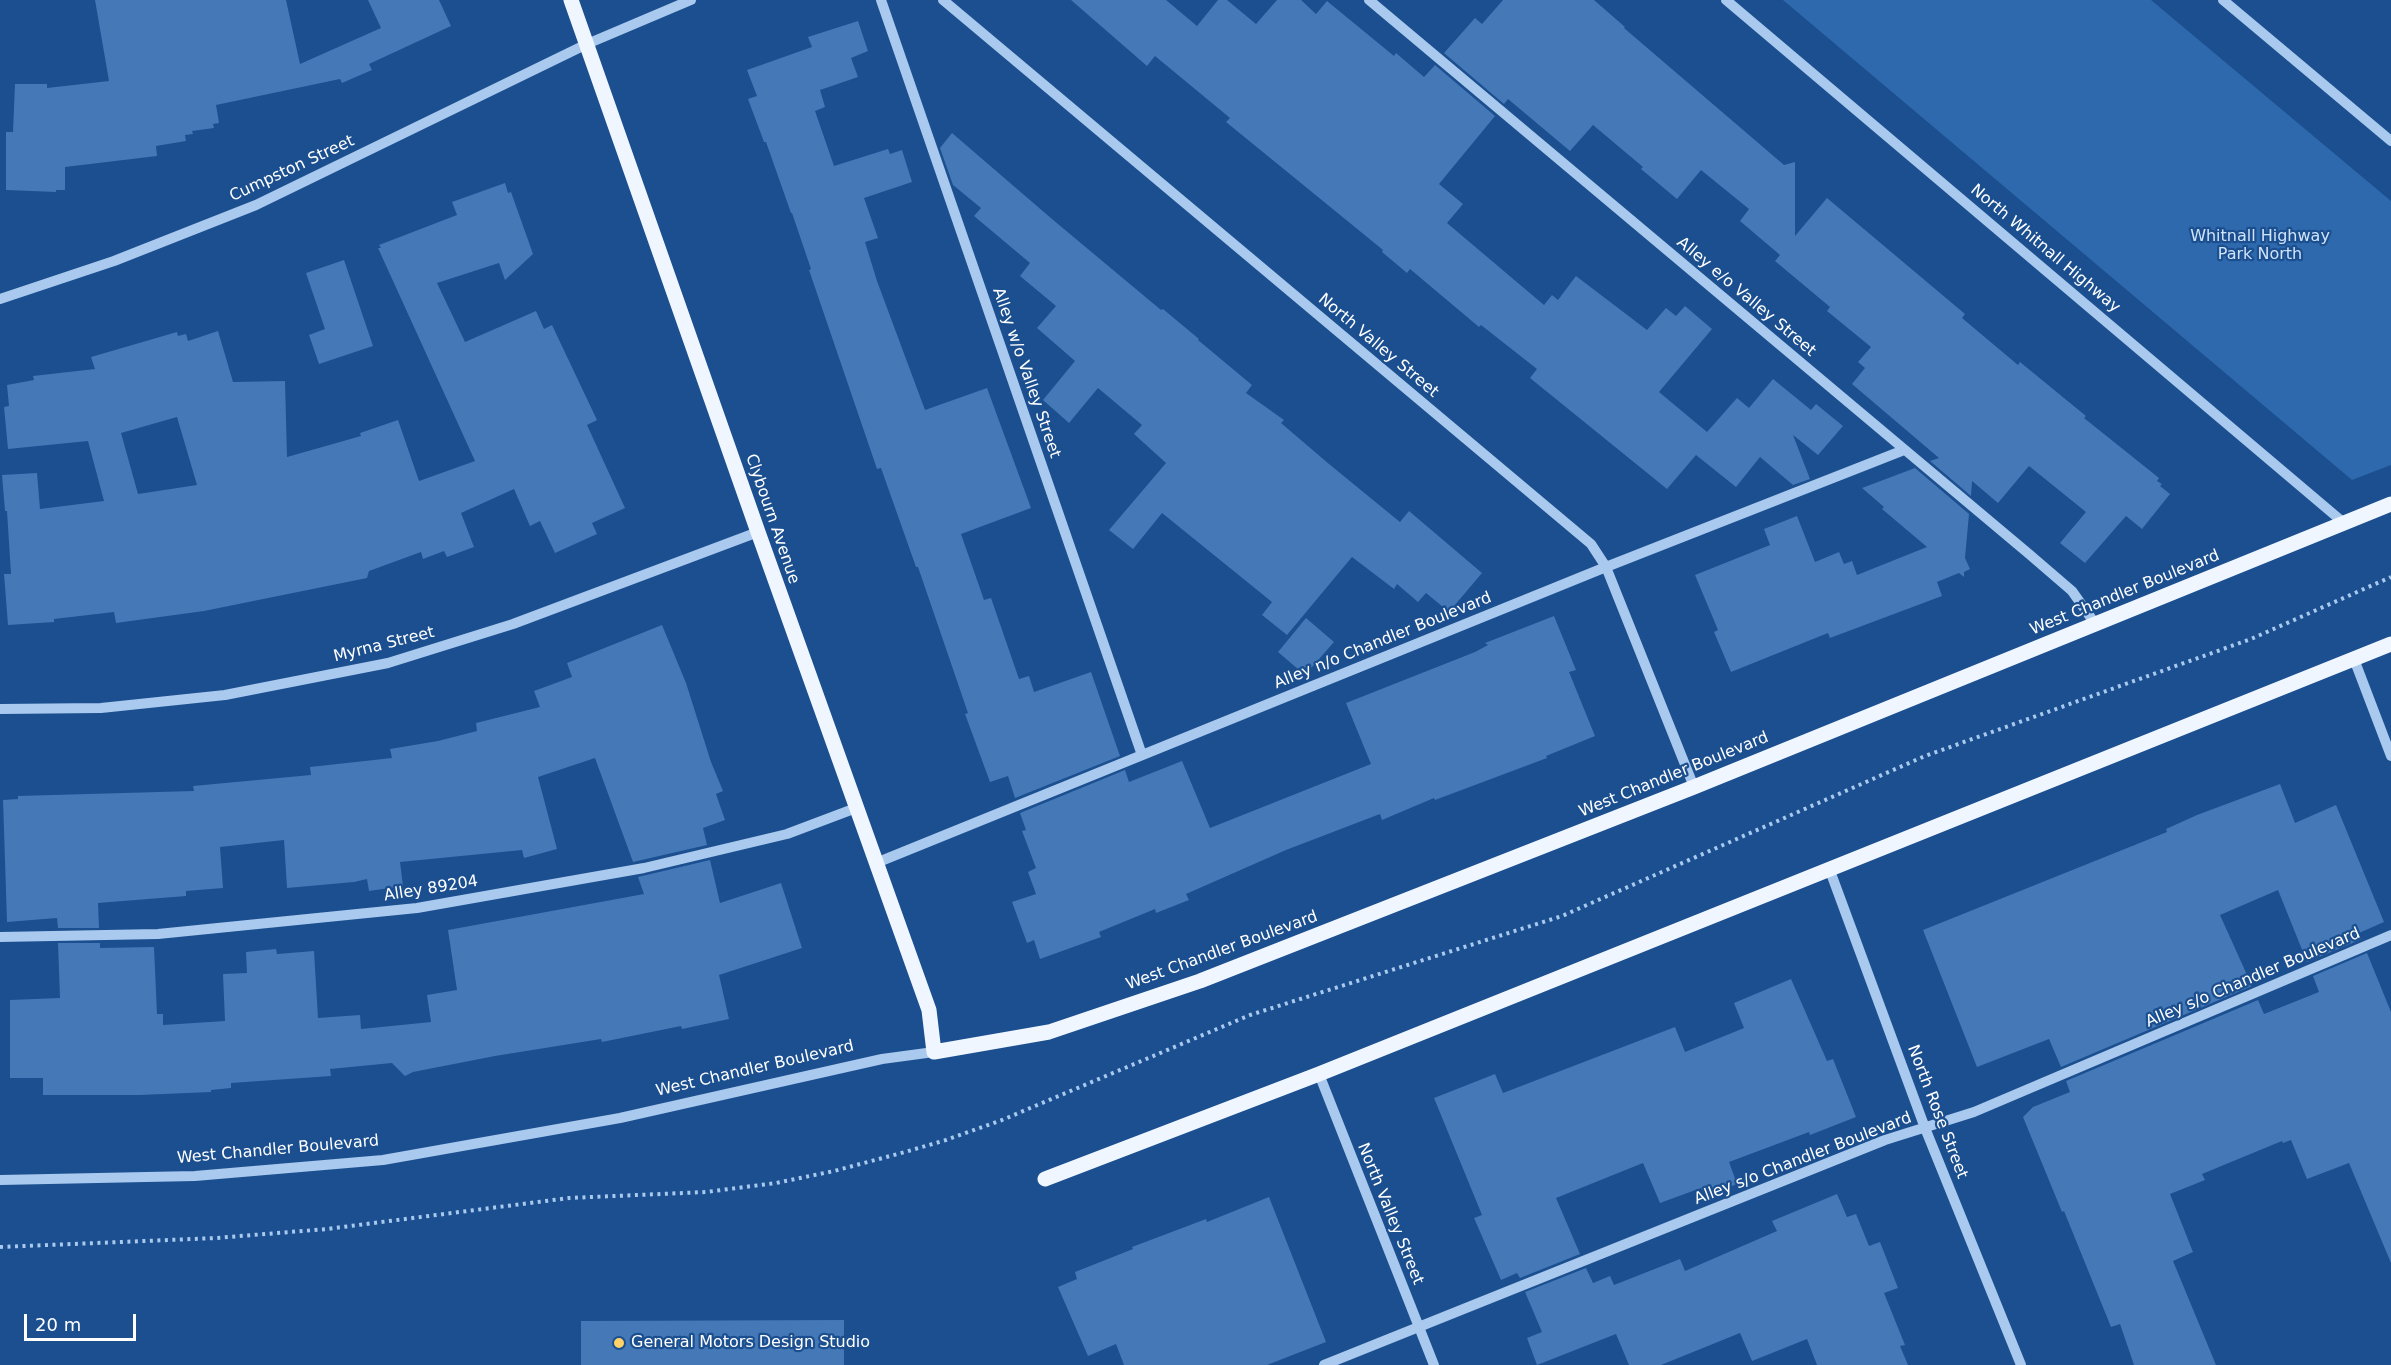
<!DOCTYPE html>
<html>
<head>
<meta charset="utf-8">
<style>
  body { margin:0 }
  #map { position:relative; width:2391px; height:1365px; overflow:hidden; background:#1b4f8f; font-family:"DejaVu Sans",sans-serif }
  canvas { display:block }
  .scale { position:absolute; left:24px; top:1314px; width:112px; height:27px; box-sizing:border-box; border:3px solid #fff; border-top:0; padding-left:8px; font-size:18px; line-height:21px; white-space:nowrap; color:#fff; -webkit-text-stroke:4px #1b4f8f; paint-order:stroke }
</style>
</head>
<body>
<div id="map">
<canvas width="2391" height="1365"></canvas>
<div class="scale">20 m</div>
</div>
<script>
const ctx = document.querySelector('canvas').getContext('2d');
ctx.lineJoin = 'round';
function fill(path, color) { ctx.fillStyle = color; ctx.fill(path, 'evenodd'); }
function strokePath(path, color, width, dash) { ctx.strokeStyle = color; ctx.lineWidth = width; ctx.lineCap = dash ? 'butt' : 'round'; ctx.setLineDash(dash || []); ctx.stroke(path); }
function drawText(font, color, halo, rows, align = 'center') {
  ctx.font = font + ' "DejaVu Sans",sans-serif'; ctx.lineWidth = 4.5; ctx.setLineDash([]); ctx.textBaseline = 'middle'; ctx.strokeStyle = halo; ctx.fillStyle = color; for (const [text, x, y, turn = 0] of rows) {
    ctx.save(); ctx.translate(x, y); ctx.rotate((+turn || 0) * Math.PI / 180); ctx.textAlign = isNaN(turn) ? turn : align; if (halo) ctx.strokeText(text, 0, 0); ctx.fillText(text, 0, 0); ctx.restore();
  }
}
const green = new Path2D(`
  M1783,0H2151L2391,201V465L2352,480Z`);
const building = new Path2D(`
  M95,0H286L300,64L381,28L368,0H439L451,26L369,64L372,70L342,83L340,79L216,105L219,123L213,124L214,128L192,131L193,134L185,135L186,141L156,146L157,156L65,167V190H56V192L6,190V132H13L15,84H47V88L109,81Z
  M1071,0H1166L1197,26L1218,0H1227L1256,24L1277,0H1301L1316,14L1327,1L1394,56L1396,53L1424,77L1435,65L1495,116L1439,184L1463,204L1447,223L1544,305L1552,295L1558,300L1576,276L1647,330L1666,308L1676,316L1685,306L1712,329L1659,392L1707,432L1737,398L1749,408L1773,379L1811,410L1816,404L1843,426L1818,455L1793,435L1810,479L1793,485L1760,457L1736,487L1696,455L1667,489L1530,378L1537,369L1481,325L1479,327L1410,269L1407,273L1382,252L1383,250L1226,122L1230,118L1155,56L1147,66Z
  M1503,0H1594L1625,27L1624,28L1784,165L1795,162V236L1827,198L1965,314L1962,318L2018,365L2020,362L2086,416L2084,418L2159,478L2157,481L2162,484L2160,486L2170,494L2142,529L2126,516L2085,563L2060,543L2086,512L2029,466L1998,503L1972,481L1971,496L1930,461L1939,458L1852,384L1865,368L1858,362L1871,347L1827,311L1830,307L1775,261L1780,255L1740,221L1749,209L1701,170L1677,199L1641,169L1643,167L1593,125L1570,151L1508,99L1504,104L1444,53L1475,18L1482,24Z
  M858,21L868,51L851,58L858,77L820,90L825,107L815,111L834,166L888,149L890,154L902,150L912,182L864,198L878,238L865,242L877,281L925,410L987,388L1031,508L961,534L984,600L991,598L1019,679L1029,676L1034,692L1091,672L1120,756L1015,798L1008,776L990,782L965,714L968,713L918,567H916L881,468L877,469L809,270L811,269L792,213H791L766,142H764L748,99L757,96L747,70L812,47L808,37Z
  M952,133L1052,219L1161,310L1163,309L1199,339L1198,340L1252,385L1246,393L1284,420L1281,423L1329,464L1400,522L1409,511L1482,573L1449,612L1426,593L1418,602L1397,584L1394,589L1352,557L1287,635L1262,615L1272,602L1162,513L1133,549L1109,530L1166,463L1134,434L1142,425L1098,388L1069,423L1043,400L1075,361L1037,328L1056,306L1020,276L1030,263L974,216L981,208L953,185L940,148Z
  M505,183L508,193L511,192L533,254L505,280L499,263L437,283L465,342L536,311L544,329L552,325L597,420L587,425L625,508L592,523L597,534L555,553L540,521L530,526L514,489L461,513L474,547L447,557L444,551L423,559L421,552L369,571L367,578L204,611L116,623L114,612L54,619V622L8,625L4,574H11L7,511H5L2,475L37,473L40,509L104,501L88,441L8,449L4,407L9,406L7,385L34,380L33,376L95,369L91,357L177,332L178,336L186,334L188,341L218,331L233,382L285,381L287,457L361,436L360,433L398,420L419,481L475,461L378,248H381L379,245L457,215L452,202ZM177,417L197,485L138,494L121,433Z
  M344,260L373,346L319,364L309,335L325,329L306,273Z
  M1915,468L1969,514L1965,558L1970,569L1964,572V577L1959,573L1937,582L1942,596L1830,638L1828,633L1731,672L1714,632L1718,630L1695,575L1770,545L1764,529L1797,516L1815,562L1839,552L1844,564L1852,561L1857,575L1927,547L1882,509L1884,507L1862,488Z
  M1554,616L1576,670L1569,672L1595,736L1546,756L1547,758L1435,800L1434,798L1382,820L1380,814L1286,850L1186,894L1189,900L1156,913L1155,909L1099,932L1101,937L1040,959L1034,940L1027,943L1012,902L1036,894L1028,872L1036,868L1022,831L1026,830L1020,813L1125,770L1129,782L1182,761L1210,828L1371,764L1346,703L1475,652L1488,645L1485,643Z
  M1306,618L1334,642L1305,675L1278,652Z
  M662,625L686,683L711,762L723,791L716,794L725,820L703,828L707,845L633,862L595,758L538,777L557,849L524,858L522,850L400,862L403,886L369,891L367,879L354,882L287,888L284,840L220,847L223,888L186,891V896L98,903L99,928H58L57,918L7,922L3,800L18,799V796L194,791L193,786L311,775L310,767L392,758L390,749L438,741L477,731L476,723L540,707L534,691L572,677L567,663Z
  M2280,784L2295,823L2336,805L2384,922L2359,933L2362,939L2307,962L2278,890L2220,915L2252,986L2061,1067L2049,1039L1977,1067L1923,930L2167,832L2166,829L2197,815Z
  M710,860L720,903L781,883L802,948L719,975L729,1019L682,1029L681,1026L602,1042L601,1039L495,1056L413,1072L405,1076L392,1063L330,1069L331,1076L231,1083V1088L211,1090V1092L140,1095H43V1078H10V1000L60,998L58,943H100V948L154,947L157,1014H163V1025L225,1021L223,974L247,973L246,952L276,949L277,954L314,951L318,1018L360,1015L361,1029L431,1022L427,995L457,990L448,930L644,894L638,877Z
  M2367,953L2391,1012V1263L2349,1163L2307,1179L2291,1140L2283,1143L2282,1141L2202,1174L2205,1180L2170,1194L2193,1252L2173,1261L2216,1365H2134L2120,1324L2111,1327L2064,1211L2062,1212L2023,1117L2033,1107L2070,1092L2066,1081L2258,1000L2264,1014L2319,992L2313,976Z
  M1791,979L1827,1061L1833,1059L1856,1117L1810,1135L1809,1132L1729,1162L1737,1184L1705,1197L1701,1188L1660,1203L1643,1163L1556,1198L1580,1254L1520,1278L1517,1273L1501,1280L1474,1218L1482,1215L1434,1098L1495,1074L1503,1093L1675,1027L1685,1052L1744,1028L1734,1003Z
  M1837,1194L1847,1217L1856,1214L1869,1246L1880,1242L1898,1288L1884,1293L1905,1345L1900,1346L1908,1365H1817L1807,1339L1752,1361L1740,1333L1661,1365H1629L1616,1334L1537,1365L1527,1338L1542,1332L1525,1292L1586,1268L1593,1283L1610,1276L1614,1285L1680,1259L1685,1271L1777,1231L1772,1221Z
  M1269,1197L1326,1342L1267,1365H1124L1116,1344L1088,1356L1058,1287L1077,1279L1075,1272L1133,1249L1132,1247L1206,1219L1207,1222Z
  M844,1320V1365H581V1321Z`);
const path = new Path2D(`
  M0,1247L216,1238L327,1229L569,1198L706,1192L776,1183L834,1171L905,1152L946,1140L1002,1120L1250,1015L1562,916L1925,756L2251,639L2391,577`);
const minor = new Path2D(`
  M881,0L1142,755
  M943,0L1591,544L1606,567L1694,787
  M1369,0L2029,554L2072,591L2096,625
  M1726,0L2344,523
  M2223,0L2391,141
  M0,299L114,261L256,205L587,44L691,0
  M2354,659L2391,756
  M0,709L101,708L225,695L388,663L513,624L758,532
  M876,863L1606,567L1904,450
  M1829,868L1925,1128L2021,1365
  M0,937L158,934L417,908L644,868L787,834L856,808
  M1319,1074L1434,1365
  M0,1180L195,1176L383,1160L620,1118L882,1059L934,1052
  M1324,1365L1885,1140L1974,1112L2391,935`);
const major = new Path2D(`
  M571,0L758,532L929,1010L934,1052L1049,1032L1200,981L1694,787L2391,504
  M1045,1179L1319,1074L2391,644`);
const markers = [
  [619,1343,6,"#ffd166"]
];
const streetNames = [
  ["Cumpston Street",292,169,-25],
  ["North Whitnall Highway",2045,249,40],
  ["Alley e/o Valley Street",1746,297,40],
  ["North Valley Street",1378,346,40],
  ["Alley w/o Valley Street",1026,373,71],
  ["Clybourn Avenue",772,519,71],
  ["West Chandler Boulevard",2125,593,-22],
  ["Alley n/o Chandler Boulevard",1383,641,-22],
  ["Myrna Street",384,645,-14],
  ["West Chandler Boulevard",1674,775,-22],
  ["Alley 89204",431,889,-9],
  ["West Chandler Boulevard",1222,951,-20],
  ["Alley s/o Chandler Boulevard",2253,978,-23],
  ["West Chandler Boulevard",755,1069,-13],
  ["North Rose Street",1937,1112,69],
  ["West Chandler Boulevard",278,1150,-5],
  ["Alley s/o Chandler Boulevard",1803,1159,-21],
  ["North Valley Street",1390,1214,68]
];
const parkNames = [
  ["Whitnall Highway",2260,237],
  ["Park North",2260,255]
];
const poiNames = [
  ["General Motors Design Studio",631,1343]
];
fill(green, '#2e69ad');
fill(building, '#4478b7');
strokePath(path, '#a9c9ee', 4, [3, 4.5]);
strokePath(minor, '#a9c9ee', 10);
strokePath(major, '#f0f6ff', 15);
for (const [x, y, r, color] of markers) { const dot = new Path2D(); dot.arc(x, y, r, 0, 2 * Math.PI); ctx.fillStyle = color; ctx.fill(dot); strokePath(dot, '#1b4f8f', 2); }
drawText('16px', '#fff', '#1b4f8f', streetNames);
drawText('16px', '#cfe3fa', '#1b4f8f', parkNames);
drawText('16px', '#fff', '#1b4f8f', poiNames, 'left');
</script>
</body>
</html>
